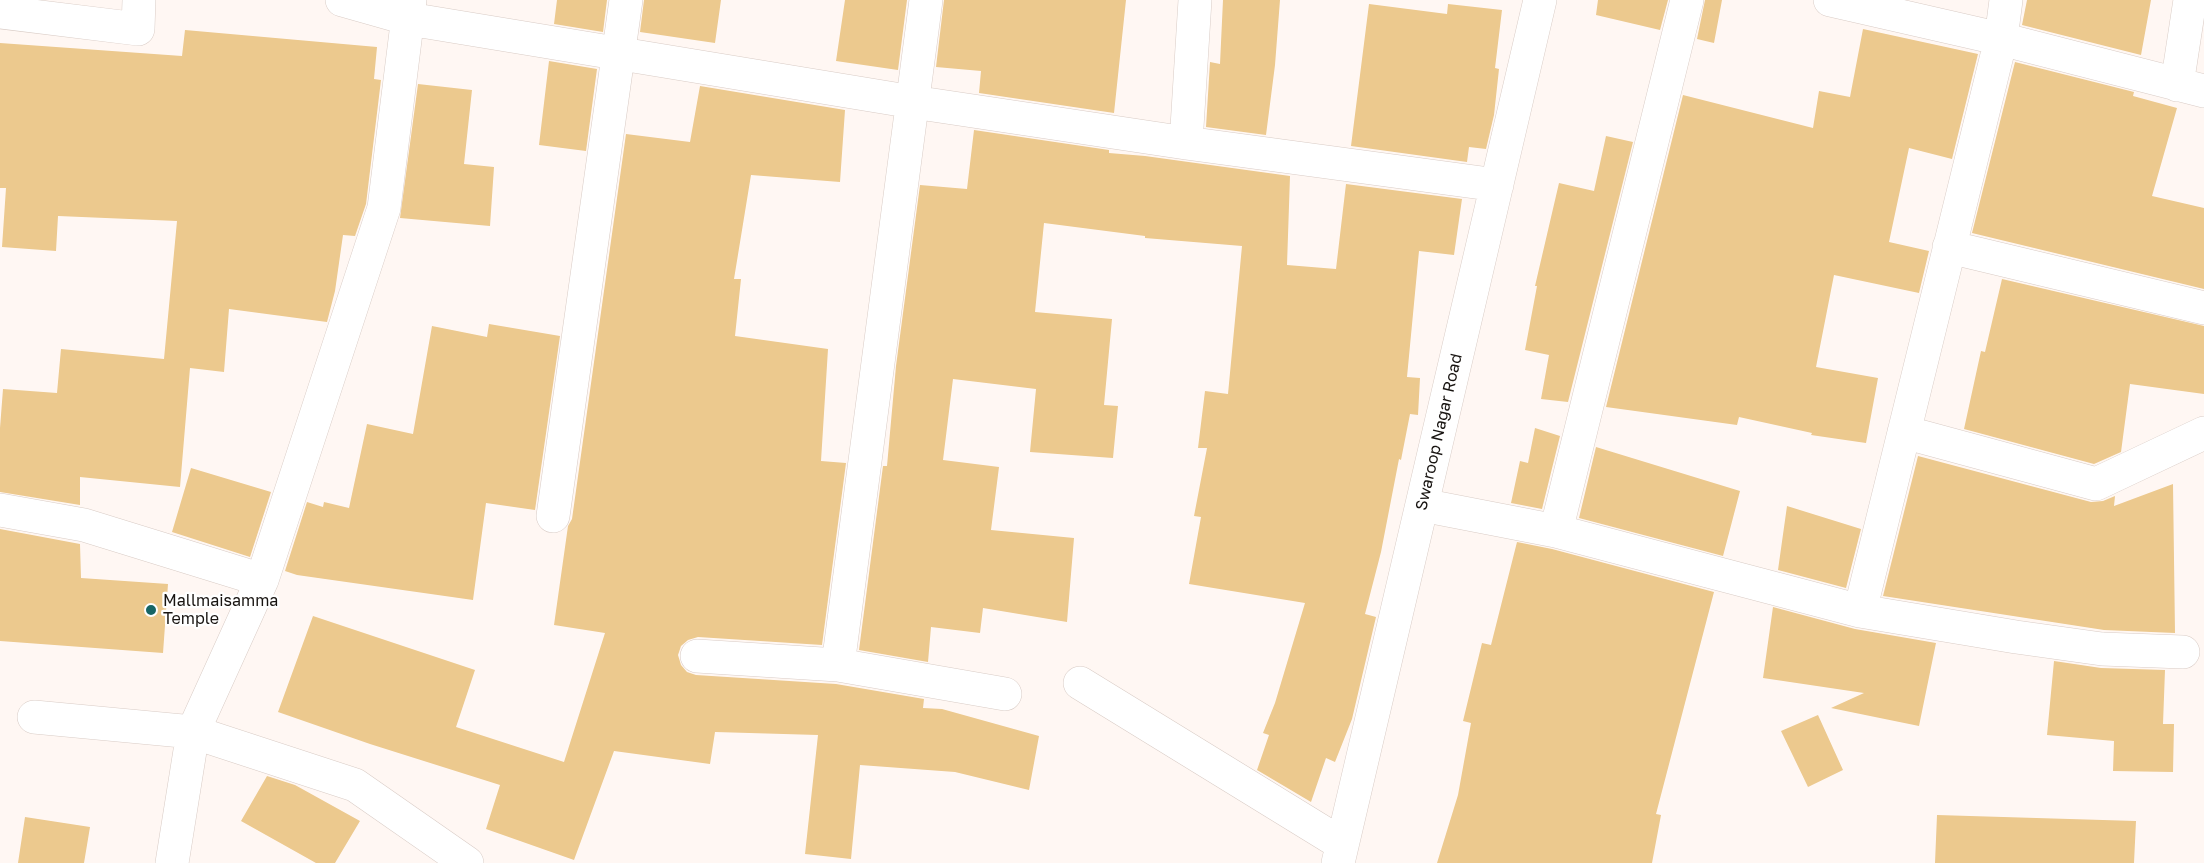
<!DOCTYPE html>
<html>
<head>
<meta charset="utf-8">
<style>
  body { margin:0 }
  canvas { display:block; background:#fff7f3 }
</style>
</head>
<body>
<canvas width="2204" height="863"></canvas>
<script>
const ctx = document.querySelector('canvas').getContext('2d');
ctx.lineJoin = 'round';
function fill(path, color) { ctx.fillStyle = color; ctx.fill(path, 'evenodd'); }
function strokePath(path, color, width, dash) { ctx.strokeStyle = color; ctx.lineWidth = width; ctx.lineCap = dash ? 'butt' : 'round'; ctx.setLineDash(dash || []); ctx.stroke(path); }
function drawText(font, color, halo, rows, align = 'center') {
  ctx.font = font + ' "Golos Text",sans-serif'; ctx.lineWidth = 4.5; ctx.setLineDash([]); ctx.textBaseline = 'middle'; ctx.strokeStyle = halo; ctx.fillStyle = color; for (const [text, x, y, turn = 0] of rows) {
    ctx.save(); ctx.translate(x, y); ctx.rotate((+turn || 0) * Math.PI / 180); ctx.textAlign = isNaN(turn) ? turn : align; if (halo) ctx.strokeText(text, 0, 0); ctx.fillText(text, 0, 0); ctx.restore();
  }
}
const building = new Path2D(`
  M557,0H607L603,32L554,24Z
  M644,0H721L715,43L640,32Z
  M845,0H907L898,70L836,61Z
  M944,0H1126L1114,113L979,93L981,71L936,67Z
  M1223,0H1280L1275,65L1266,135L1206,127L1210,62L1220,64Z
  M1598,0H1668L1660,30L1596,15Z
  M1705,0H1722L1714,43L1697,39Z
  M2027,0H2151L2141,55L2022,25Z
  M1369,4L1447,14L1448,4L1502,10L1495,68L1499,69L1494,115L1486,149L1469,147L1467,162L1351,146Z
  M1863,29L1978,54L1952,159L1909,148L1889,242L1929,251L1919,293L1834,275L1816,367L1878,378L1866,443L1811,435L1812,433L1739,417L1737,425L1606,407L1683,95L1813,128L1819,91L1850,97Z
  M185,30L377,47L374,79L381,80L366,204L355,236L343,235L335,291L327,322L229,309L224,372L190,368L180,487L80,477V505L0,492V428L3,389L57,393L61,349L164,359L177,221L58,216L56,251L2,247L6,188H0V43L182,56Z
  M549,61L597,69L586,151L539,145Z
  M2015,62L2134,92L2133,96L2177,108L2152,196L2204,208V289L1972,233Z
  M418,84L472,90L464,164L494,167L490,226L400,218Z
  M700,86L845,110L840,182L751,175L734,279H741L735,336L828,349L821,461L846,463L822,645L698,637L688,640L681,646L678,655L681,665L687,672L696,675L836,684L924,699L923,708L942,709L1039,736L1029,790L955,772L860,765L851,859L805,854L818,735L715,732L710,764L614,751L574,860L486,829L500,785L370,744L278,712L313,616L475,670L456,727L564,762L605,633L554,625L568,526L572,519L626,134L690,142Z
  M974,130L1109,150V153L1145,156L1290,176L1287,265L1336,269L1346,184L1462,199L1454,255L1419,251L1407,377L1420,378L1418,415L1410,414L1401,460L1399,459L1381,552L1365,614L1376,617L1352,719L1335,762L1326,758L1311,802L1257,770L1269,735L1263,733L1275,703L1305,603L1189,584L1201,517L1194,516L1207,448H1198L1205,391L1228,394L1242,246L1145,238V236L1044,223L1035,312L1112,319L1104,405L1118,406L1113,458L1030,452L1036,389L953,379L943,460L999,467L991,530L1074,538L1067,622L983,608L980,633L931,627L928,662L859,650L883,466H887L896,366L920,185L967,189Z
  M1606,136L1633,142L1568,402L1541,399L1549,355L1525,350L1537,286H1535L1559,183L1594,191Z
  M2002,279L2204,326V394L2130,384L2121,452L2094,464L1964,429L1981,351L1985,352Z
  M489,324L560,336L535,510L486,503L473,600L297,575L285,571L307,502L323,507L324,502L349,508L367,424L413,434L432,326L487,337Z
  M1535,428L1560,436L1542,509L1511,503L1520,461L1528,463Z
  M1596,447L1740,491L1723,556L1579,518Z
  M1918,456L2091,502L2103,501L2115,496L2114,506L2173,484L2175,633L2104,630L1883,596Z
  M191,468L271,492L250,557L172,532Z
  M1787,506L1861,529L1846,588L1778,570Z
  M0,529L80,544L81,578L168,584L163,653L0,641Z
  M1517,542L1552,549L1714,592L1656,814L1661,815L1652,863H1437L1458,795L1471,723L1463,721L1482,643L1491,645Z
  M1773,607L1855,629L1936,643L1919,726L1831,708L1864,693L1763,678Z
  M2054,661L2101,668L2165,670L2163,724H2174L2173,772L2113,771L2114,741L2047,735Z
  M1818,715L1843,770L1808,787L1781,731Z
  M267,776L295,785L360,821L335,863H316L241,821Z
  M1937,815L2136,821L2134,863H1935Z
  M25,817L90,827L84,863H18Z`);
const minor = new Path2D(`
  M342,0L409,19L913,102L1186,143L1497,185
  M1830,0L2001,39L2204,91
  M0,12L138,29L139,0
  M2177,85L2190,0
  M1186,143L1195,0
  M1949,247L2204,308
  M1904,432L2096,484L2204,433
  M1422,505L1556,531L1860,611L2001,39L2006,0
  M0,510L84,525L262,580
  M553,516L626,0
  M1556,531L1687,0
  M1860,611L2016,637L2102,649L2183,652
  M697,656L838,665L1005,694
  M838,665L926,0
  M1080,683L1342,844
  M34,717L193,732L355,785L467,863
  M172,863L193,732L262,580L384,208L410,0
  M1338,863L1540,0`);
const markers = [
  [151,610,6,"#166565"]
];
const streetNames = [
  ["Swaroop Nagar Road",1439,432,-77]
];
const poiNames = [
  ["Mallmaisamma",163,601],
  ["Temple",163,619]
];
fill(building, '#ecc98e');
strokePath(minor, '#d9ccc6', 34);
strokePath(minor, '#fff', 33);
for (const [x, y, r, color] of markers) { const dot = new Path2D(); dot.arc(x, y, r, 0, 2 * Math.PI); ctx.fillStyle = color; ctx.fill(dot); strokePath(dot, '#fff', 2); }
drawText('16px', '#181411', '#fff', streetNames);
drawText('16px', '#181411', '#fff', poiNames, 'left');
</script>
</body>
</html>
